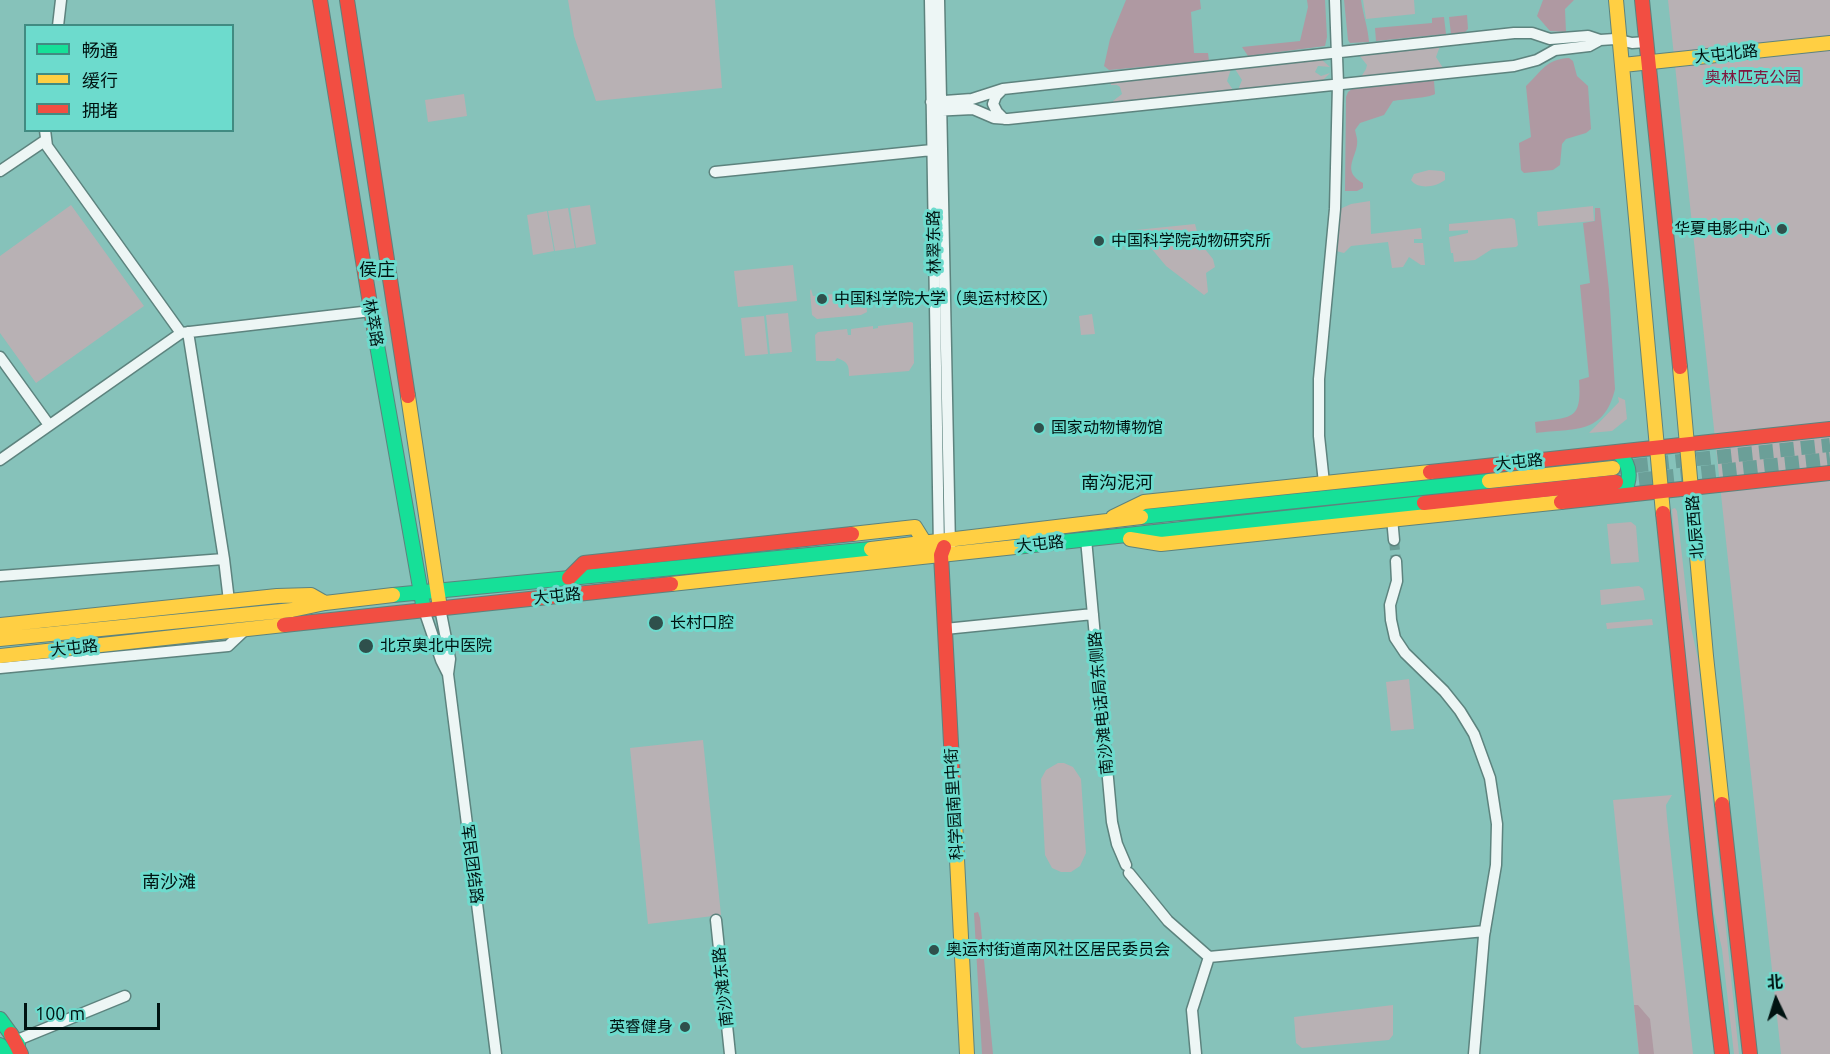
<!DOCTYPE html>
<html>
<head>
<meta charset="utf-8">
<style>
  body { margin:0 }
  #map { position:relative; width:1830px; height:1054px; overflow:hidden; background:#86c2ba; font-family:Ubuntu,"Noto Sans SC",sans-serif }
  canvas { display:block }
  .legend { position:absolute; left:24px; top:24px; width:210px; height:108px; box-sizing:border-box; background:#6ddbcd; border:2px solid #418b82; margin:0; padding:8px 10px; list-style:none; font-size:18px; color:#001311 }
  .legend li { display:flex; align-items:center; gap:12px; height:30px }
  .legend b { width:30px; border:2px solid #418b82 }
  .north { position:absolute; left:1746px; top:970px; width:60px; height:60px; -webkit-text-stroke:4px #6ddbcd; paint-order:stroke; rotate:356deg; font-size:16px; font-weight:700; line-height:24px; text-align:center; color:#001311 }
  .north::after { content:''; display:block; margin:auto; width:21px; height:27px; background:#001311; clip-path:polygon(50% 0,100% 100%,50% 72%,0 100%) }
  .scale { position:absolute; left:24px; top:1003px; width:136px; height:27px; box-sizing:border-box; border:3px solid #001311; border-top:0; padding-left:8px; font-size:18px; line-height:21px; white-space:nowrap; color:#001311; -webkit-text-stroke:4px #6ddbcd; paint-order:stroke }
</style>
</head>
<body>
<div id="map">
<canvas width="1830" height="1054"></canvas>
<ul class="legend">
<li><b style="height:8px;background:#16e098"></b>畅通</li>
<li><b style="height:8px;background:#ffcf43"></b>缓行</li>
<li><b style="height:8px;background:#f24e42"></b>拥堵</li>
</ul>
<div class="north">北</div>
<div class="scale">100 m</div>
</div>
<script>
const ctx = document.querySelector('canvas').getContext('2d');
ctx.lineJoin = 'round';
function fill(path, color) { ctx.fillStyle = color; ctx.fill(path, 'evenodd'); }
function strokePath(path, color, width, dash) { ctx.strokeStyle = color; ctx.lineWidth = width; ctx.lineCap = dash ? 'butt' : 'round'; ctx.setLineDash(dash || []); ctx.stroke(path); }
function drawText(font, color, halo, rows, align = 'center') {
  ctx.font = font + ' Ubuntu,"Noto Sans SC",sans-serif'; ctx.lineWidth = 6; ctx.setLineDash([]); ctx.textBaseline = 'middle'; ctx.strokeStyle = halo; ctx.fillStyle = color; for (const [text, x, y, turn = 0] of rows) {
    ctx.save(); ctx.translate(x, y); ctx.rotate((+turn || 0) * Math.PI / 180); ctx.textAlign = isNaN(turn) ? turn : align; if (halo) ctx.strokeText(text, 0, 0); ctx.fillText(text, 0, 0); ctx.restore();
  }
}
const green = new Path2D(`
  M568,0H715L722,88L596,101L574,36Z
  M1363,0H1414L1415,14L1366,19Z
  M1668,0H1830V1054H1781Z
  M1440,46L1436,57L1443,68L1361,77L1366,69L1367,65L1359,55Z
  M1322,60L1330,67L1318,66L1315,72L1321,76L1330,73L1323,80L1238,90L1242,80L1235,69Z
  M1231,69L1227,81L1233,90L1113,103V101L1122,94L1120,87L1117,85H1111V82Z
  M464,94L467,116L428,122L425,100Z
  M1429,170L1442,171L1445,173V180C1436,187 1418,190 1411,180L1414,174Z
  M1370,201L1371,234L1421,228L1422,239H1414V243H1423L1425,265H1421L1409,257L1403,267L1392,268L1388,242L1351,246L1344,253L1336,251L1337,221L1340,209L1351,204Z
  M71,205L144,306L36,383L0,333V256Z
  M590,205L596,244L576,248L570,208Z
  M1593,206L1594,221L1538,226L1537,212Z
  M568,208L575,248L555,251L548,211Z
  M547,211L554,251L533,255L527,215Z
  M1512,218L1515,220L1518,245L1516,247L1492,249L1475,260L1454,262L1453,253H1451L1449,237L1468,233V230L1449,231V224Z
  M1195,224L1200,243L1213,259L1215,267L1206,273L1208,292L1204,295L1166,266L1136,230Z
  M793,265L797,301L738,307L734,271Z
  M811,289L813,296L865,291L867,312L861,315L817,319L812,315L810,291Z
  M788,313L792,352L770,354L766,315Z
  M1092,314L1095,334L1081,335L1079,316Z
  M764,316L768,354L745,356L741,318Z
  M911,322L913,323L914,363L909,371L849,376C849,365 848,362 837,358L835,361H816L815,335L818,332L847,329L848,335H851V329L873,326V329L878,328V326Z
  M1618,397L1625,400L1627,419L1612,431L1589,433L1619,402Z
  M1672,509L1675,508L1677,511L1689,618L1698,659L1739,1054H1734L1722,949L1714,913L1683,639Z
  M1631,522L1636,526L1639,562L1611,564L1607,524Z
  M1639,586L1643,589L1645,600L1601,605L1600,590Z
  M1652,619L1653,625L1607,629L1606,623Z
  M1409,679L1414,729L1391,731L1386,682Z
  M703,740L721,915L648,924L630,748Z
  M1058,763H1064L1073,767L1081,779L1086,853L1080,866L1071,872H1061L1052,868L1045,855L1041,779L1046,770Z
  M1672,795L1666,805L1667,818L1693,1054H1639L1613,800Z
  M1393,1005V1035L1389,1040L1302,1048L1296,1043L1294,1017Z`);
const forest = new Path2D(`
  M1126,0H1200L1201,9L1191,12L1194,53H1208L1209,61L1109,70L1104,66L1110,39Z
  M1307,0H1325L1327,37L1325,46L1248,56L1242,47L1300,41L1308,7Z
  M1344,0H1361C1363,15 1368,27 1369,42L1350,43L1348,40Z
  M1543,0H1574L1565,9L1566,32L1550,31L1537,16Z
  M1467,15L1468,29L1465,32L1451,34L1449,17Z
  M1444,17L1446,34L1376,41L1375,28L1432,23V18Z
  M1569,58L1573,61L1577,76L1588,86L1591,129L1586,133L1566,139L1562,144L1560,165L1553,170L1524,173L1521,170L1519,143L1531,137L1526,86C1542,71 1546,59 1569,58Z
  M1428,81H1434L1435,94C1429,98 1403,99 1393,101L1384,115L1360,123L1355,130C1356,135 1358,140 1357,145C1355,159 1342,172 1363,183V188L1357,191H1345L1346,97L1348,92L1352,89Z
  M1595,208H1600L1609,290L1615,389C1604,435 1575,428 1536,433L1535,422C1572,417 1582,421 1579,380L1589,377L1580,285L1590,283L1583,223L1595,221Z
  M978,912L980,918L993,1054H982L974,913Z
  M1634,1005H1638L1650,1019L1654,1054H1639Z`);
const streetTunnel = new Path2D(`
  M1394,540L1396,561`);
const secondaryTunnel = new Path2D(`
  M1613,468L1830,445
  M1618,482L1830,459`);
const street = new Path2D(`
  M930,0L939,549
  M939,0L950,547
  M58,26L61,0
  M1003,89L996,96L993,104L997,112L1004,119
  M931,102L972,99L1003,89L1514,33H1532L1550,39L1588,36L1600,40
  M932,111L973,109L994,118L1008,119L1514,66L1537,60L1555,50L1589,46L1600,40L1615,39L1632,43L1646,42
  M45,130L47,146L181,333
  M0,171L46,140
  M715,172L932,150
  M188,332L224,559L229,601
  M0,357L49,425
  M0,460L181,333L371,311
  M1324,483L1319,436V379L1335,209L1338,84L1335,0
  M1392,518L1394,540
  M1086,539L1112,822L1117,844L1126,865
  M1396,561L1397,581L1390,605L1391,620L1395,638L1405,653L1444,691L1460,711L1474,734L1490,778L1497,824L1496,865L1484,936L1474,1054
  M0,576L224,559
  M440,608L450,659L448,674L496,1054
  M424,610L441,660L448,674
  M945,629L1093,614
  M0,668L228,646L246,629
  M1129,873L1168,921L1209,957L1192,1010L1196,1054
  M716,920L730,1054
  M1209,957L1485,931
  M15,1041L125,996`);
const fast = new Path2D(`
  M374,328L424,610
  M1618,452C1631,465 1632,478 1623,494
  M1141,517L1489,481
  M1015,547L1424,503
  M393,595L871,549
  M0,1019L18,1044
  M0,1045L6,1054`);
const slow = new Path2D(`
  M1616,0L1663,513
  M1623,65L1830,43
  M1680,367L1706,656L1722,804
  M408,396L440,608
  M1489,481L1613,468
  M1113,517L1144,502L1430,472
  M852,534L915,527L925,543
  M1130,539L1161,544L1561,502
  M871,549L1141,517
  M671,584L1015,547
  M0,625L277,596L311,595L325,603
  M0,639L292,610L325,603L393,595
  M0,656L284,625
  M953,781L967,1054`);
const jam = new Path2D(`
  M320,0L374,328
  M347,0L408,396
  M1642,0L1680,367
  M1430,472L1830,429
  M1561,502L1830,473
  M1424,503L1616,482
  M1663,513L1705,914L1722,1054
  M944,547L941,555L953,781
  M569,578L584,563L852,534
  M284,625L671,584
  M1722,804L1750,1054
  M11,1034L21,1054`);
const markers = [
  [1782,229,6,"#2f504c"],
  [1099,241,6,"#2f504c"],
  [822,299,6,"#2f504c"],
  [1039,428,6,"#2f504c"],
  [656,623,8,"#2f504c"],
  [366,646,8,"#2f504c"],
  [934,950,6,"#2f504c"],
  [685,1027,6,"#2f504c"]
];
const streetNames = [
  ["大屯北路",1726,54,-6],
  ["林翠东路",934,242,-91],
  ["林萃路",373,323,80],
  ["大屯路",1519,462,-6],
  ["北辰西路",1695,527,-95],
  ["大屯路",1040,544,-6],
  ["大屯路",557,596,-6],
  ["大屯路",74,648,-6],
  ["南沙滩电话局东侧路",1101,703,-95],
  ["科学园南里中街",954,804,-93],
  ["军民团结路",472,864,83],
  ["南沙滩东路",723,987,-96]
];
const parkNames = [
  ["奥林匹克公园",1753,78]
];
const poiNames = [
  ["华夏电影中心",1770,229,"right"],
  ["中国科学院动物研究所",1111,241],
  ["中国科学院大学（奥运村校区）",834,299],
  ["国家动物博物馆",1051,428],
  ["长村口腔",670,623],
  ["北京奥北中医院",380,646],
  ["奥运村街道南风社区居民委员会",946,950],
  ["英睿健身",673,1027,"right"]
];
const neighbourhoodNames = [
  ["侯庄",377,270],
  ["南沟泥河",1117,483],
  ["南沙滩",169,882]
];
fill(green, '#b8b1b4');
fill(forest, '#af99a2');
strokePath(streetTunnel, '#6b9f98', 10, [10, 5]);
strokePath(secondaryTunnel, '#6b9f98', 14, [14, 7]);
strokePath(street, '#5d837e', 13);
strokePath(fast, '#5d837e', 16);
strokePath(slow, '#5d837e', 16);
strokePath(jam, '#5d837e', 16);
strokePath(street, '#edf6f5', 10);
strokePath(fast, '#16e098', 14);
strokePath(slow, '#ffcf43', 14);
strokePath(jam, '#f24e42', 14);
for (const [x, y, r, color] of markers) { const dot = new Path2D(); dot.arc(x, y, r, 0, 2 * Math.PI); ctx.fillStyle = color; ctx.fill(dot); strokePath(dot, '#6ddbcd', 2); }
drawText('16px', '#001311', '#6ddbcd', streetNames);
drawText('16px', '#80163e', '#6ddbcd', parkNames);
drawText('16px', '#001311', '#6ddbcd', poiNames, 'left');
drawText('18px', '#001311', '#6ddbcd', neighbourhoodNames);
</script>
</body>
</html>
